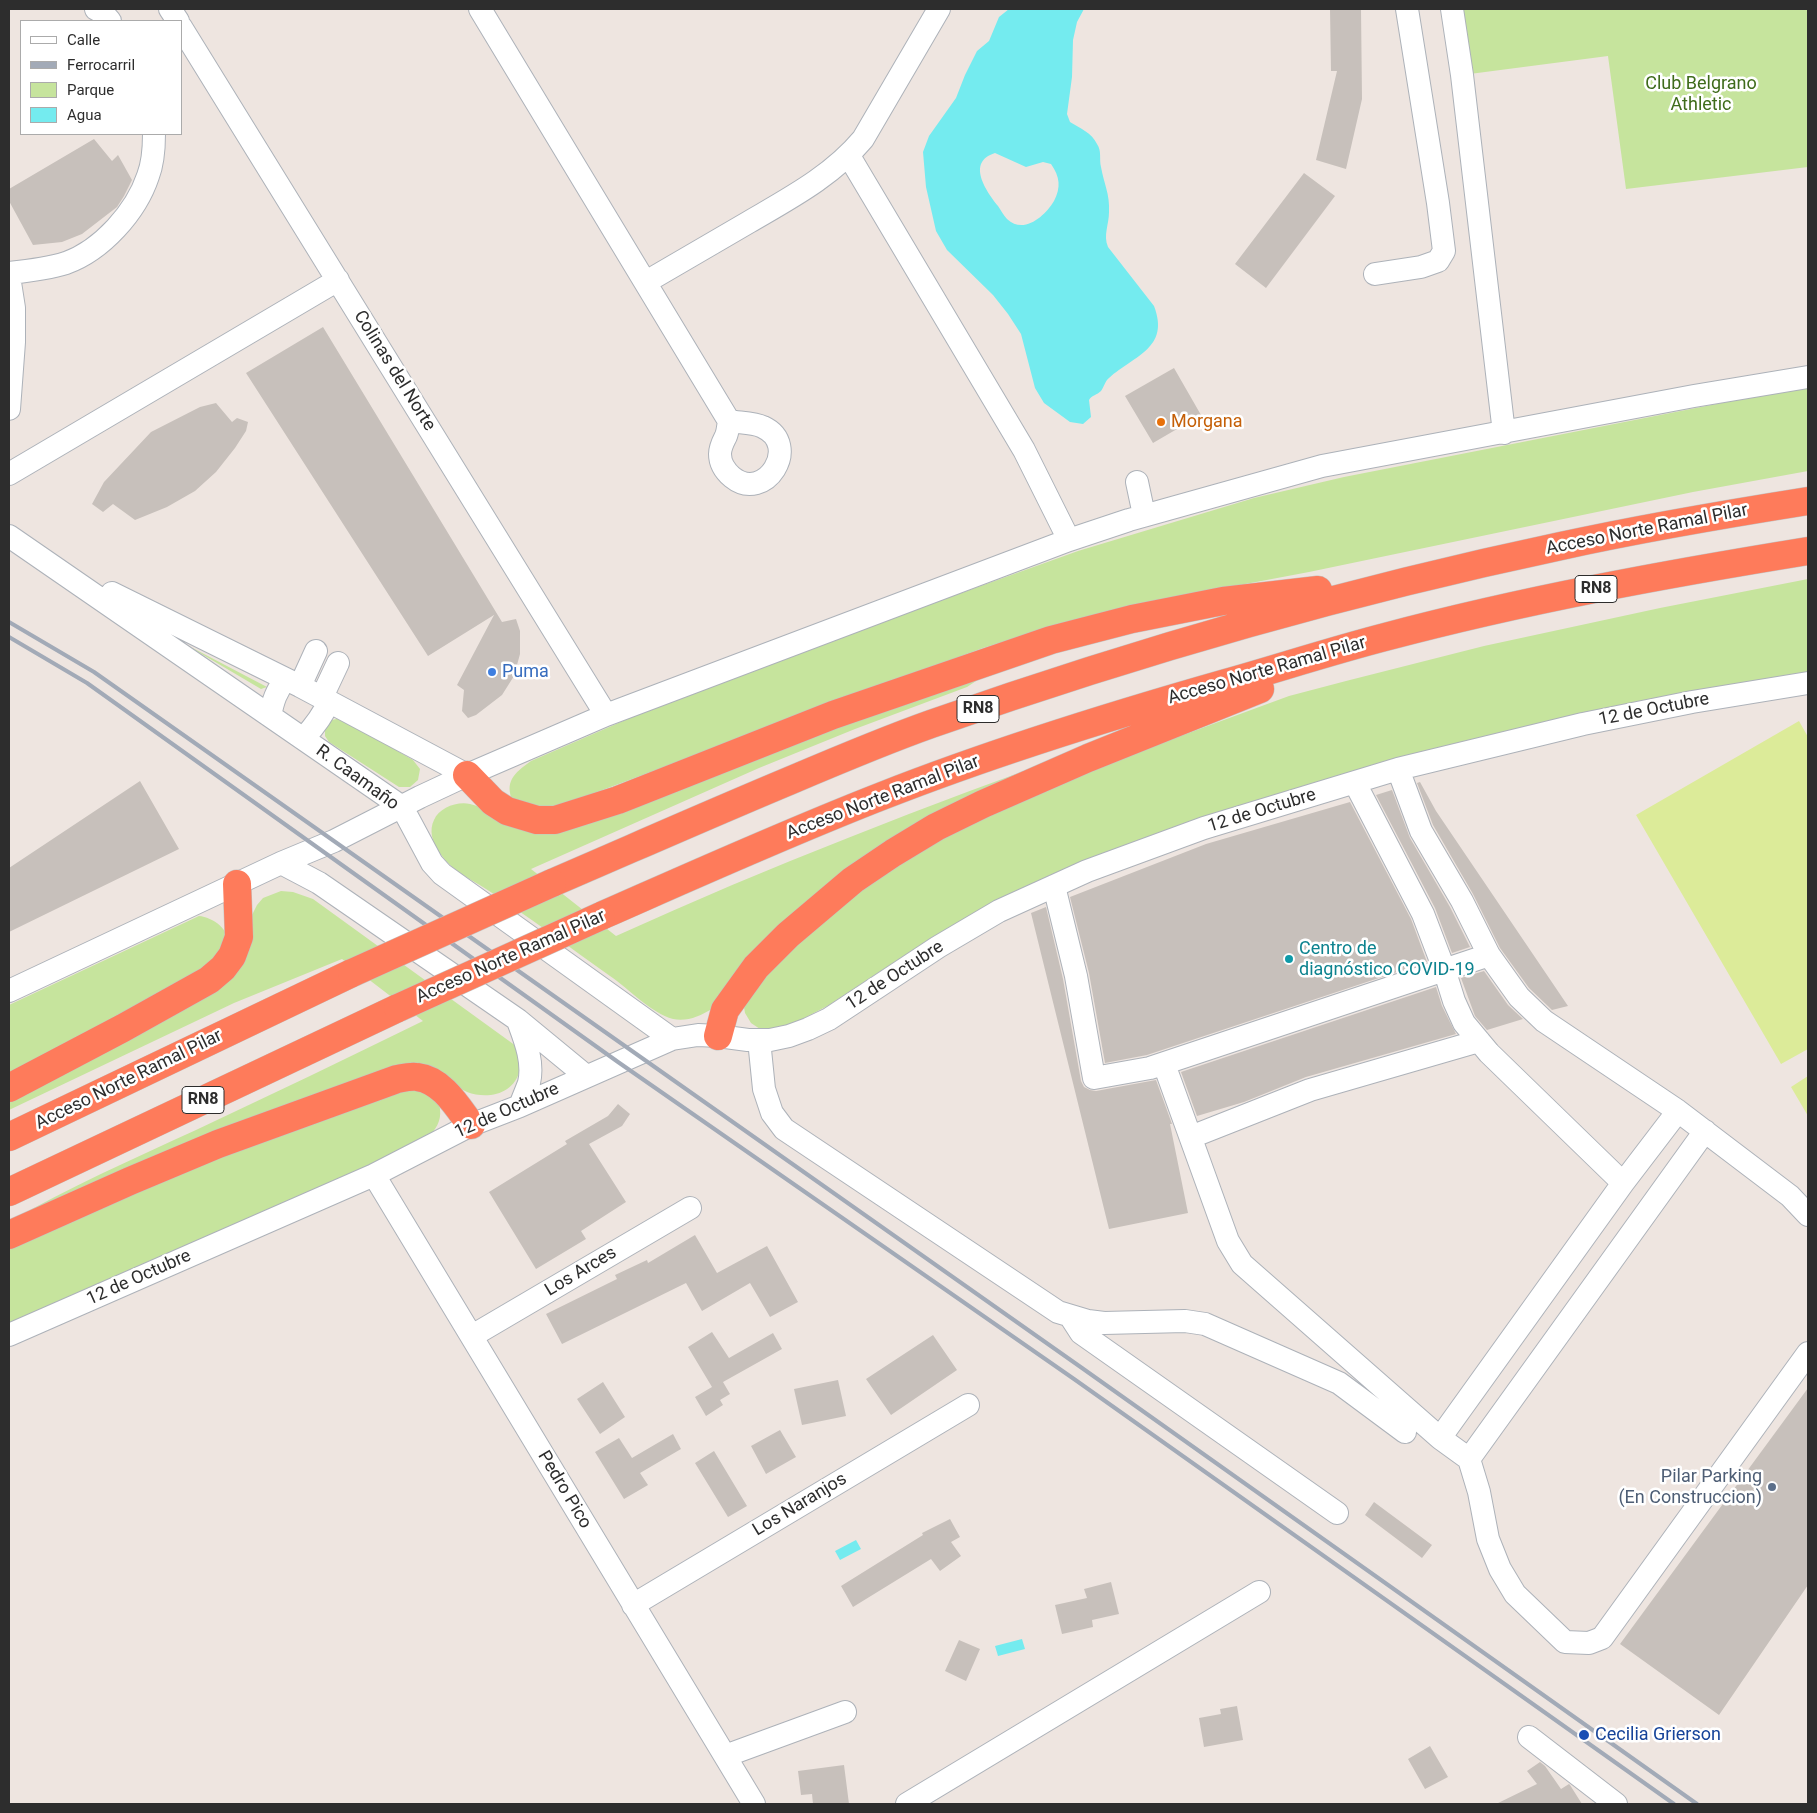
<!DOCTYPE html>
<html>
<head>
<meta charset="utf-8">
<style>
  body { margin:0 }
  #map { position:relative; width:1817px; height:1813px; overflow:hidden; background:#eee5e0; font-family:Roboto,sans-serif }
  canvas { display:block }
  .frame { position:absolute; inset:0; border:10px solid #2d2d2d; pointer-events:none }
  .legend { position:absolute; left:20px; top:20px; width:162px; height:115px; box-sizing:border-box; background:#fff; border:1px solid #ababab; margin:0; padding:6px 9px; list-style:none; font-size:15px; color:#2d2d2d }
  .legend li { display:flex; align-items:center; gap:10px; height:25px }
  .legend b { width:25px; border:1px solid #ababab }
</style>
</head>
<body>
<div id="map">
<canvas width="1817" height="1813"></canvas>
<div class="frame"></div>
<ul class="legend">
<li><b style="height:6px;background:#fff"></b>Calle</li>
<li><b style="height:6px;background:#a2aab7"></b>Ferrocarril</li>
<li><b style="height:14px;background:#c6e49d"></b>Parque</li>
<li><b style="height:14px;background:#74ebef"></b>Agua</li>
</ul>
</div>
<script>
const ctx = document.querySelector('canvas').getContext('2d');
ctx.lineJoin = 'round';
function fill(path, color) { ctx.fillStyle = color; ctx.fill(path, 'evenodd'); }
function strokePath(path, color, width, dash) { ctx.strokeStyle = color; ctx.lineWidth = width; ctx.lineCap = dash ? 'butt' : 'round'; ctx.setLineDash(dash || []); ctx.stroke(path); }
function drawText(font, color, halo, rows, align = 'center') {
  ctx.font = font + ' Roboto,sans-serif'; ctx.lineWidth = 5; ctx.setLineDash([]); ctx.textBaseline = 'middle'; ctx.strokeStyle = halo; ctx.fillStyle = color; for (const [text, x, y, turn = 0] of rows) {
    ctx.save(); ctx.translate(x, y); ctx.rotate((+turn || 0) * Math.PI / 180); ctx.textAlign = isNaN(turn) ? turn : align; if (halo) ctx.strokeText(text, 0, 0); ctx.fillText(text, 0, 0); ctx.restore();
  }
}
const green = new Path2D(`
  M1452,9H1808V167L1626,189L1608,56L1462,75Z
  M1808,386V471L1693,492L1309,572L1150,602L1071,621L983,648L581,798L547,808L513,802C504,782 514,773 531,761L669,701L850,633L1078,551L1254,498L1344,477Z
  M1808,579V673L1479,740L934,936L829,1005L795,1023L775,1030L760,1029L751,1023L745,1013L743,1001L751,985L847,900L910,856L949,835L1017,802L1126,756L1289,696L1346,681L1484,646L1660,608Z
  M183,643L267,687L261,689Z
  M982,677L967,687L855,729L759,768L531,869L616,936C770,866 928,805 1088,748L936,817L712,1009C700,1016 687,1022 673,1019C651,1013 629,989 610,976C569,947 528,916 486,889C479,884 470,880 463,875C454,869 445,861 439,852C432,842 429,830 434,820C439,808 457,801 470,804C483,807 509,821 522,827L931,691Z
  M341,718L413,760L420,769L418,780L410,787H399L329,742L325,736V726L332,720Z
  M281,891L293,892L313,899L516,1046C517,1053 521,1062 520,1069C515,1094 488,1100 467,1092C458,1088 451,1083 443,1078L9,1222C69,1187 133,1159 196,1130C272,1094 348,1058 423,1021L342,959L234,1003L9,1110V1100L216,987L257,905L263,898Z
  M199,916C212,917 233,930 226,947C222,956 213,965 207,972L9,1075V1005Z
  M411,1085L438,1099C442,1114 441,1122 432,1133L369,1165L9,1323V1249L111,1202L275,1133Z`);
const pitch = new Path2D(`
  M1799,721L1808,737V1049L1781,1064L1636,815Z
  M1808,1076V1116L1791,1087Z`);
const water = new Path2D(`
  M1009,9H1084L1077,22L1073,40L1072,77L1067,114L1070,122C1080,128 1092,133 1097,144C1102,151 1099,159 1101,167C1104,184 1110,194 1109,212C1109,225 1103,235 1108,247L1154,306C1170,348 1135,355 1109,378C1105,381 1104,387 1101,391C1097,395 1092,395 1089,400L1091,417L1083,424L1070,422L1044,403L1035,388L1021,334L1008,314L993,295L947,250L936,231L926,187L923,152L929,136L956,98L965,75L977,51L989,41L999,17ZM995,153L1026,167L1043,162L1051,164C1060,177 1061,187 1054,201C1045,216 1024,235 1007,219C1003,215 1001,210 998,206C986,191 966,162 995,153Z
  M856,1540L861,1549L840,1560L835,1551Z
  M1022,1639L1025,1649L998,1656L995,1646Z`);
const building = new Path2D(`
  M1330,9H1361L1362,99L1346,169L1316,160L1337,71H1331Z
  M94,139L112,161L118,155L132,180L124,196L117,207L82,234L62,242L33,245L9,201V189Z
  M1304,173L1335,196L1266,288L1235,264Z
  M323,327L502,622L516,619L520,631V654L514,676L502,695L476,715L468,718L462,711L464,690L457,685L494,615L428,656L246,373Z
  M1174,368L1201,415L1153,443L1125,396Z
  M216,403L232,422L237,418L248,422L246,431L235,448L216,472L195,491L167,507L135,520L113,504L103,512L92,504L104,482L151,432L200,407Z
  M140,781L179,849L9,932V868Z
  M1420,782L1436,811L1568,1006L1552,1010L1529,988L1500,948L1473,894L1433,825L1417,783Z
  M1392,790L1410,838L1450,907L1470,947L1452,953L1435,908L1376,795Z
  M1350,802L1411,919L1427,962L1147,1055L1105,1063L1089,973L1070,897L1206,844Z
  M1046,907L1063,979L1081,1081L1084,1087L1090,1090L1096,1091L1156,1080L1172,1124H1170L1188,1213L1109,1229L1031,913Z
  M1484,971L1508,1005L1523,1019L1487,1030L1475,1016L1461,978Z
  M1436,987L1442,1006L1456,1034L1306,1077L1244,1102L1197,1116L1181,1072Z
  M618,1104L630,1114L622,1126L589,1144L626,1202L581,1231L586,1239L536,1269L489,1192L567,1144L565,1141L608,1116Z
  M695,1235L717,1273L767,1246L798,1302L770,1317L750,1283L702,1311L686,1283L562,1344L546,1314L617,1279L615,1275L647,1260L648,1263Z
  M712,1332L729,1358L773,1333L782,1349L723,1382L730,1394L720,1400L723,1405L706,1416L695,1397L712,1387L688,1347Z
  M933,1335L957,1370L891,1415L866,1379Z
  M838,1380L846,1416L802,1425L794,1389Z
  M603,1382L625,1417L600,1434L577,1399Z
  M1808,1388V1585L1719,1715L1620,1644Z
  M780,1430L796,1457L766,1474L751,1446Z
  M673,1434L681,1449L640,1473L648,1485L624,1499L595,1452L619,1438L632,1458Z
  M714,1451L747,1506L728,1517L695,1463Z
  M1374,1502L1432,1545L1422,1558L1365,1515Z
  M950,1519L960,1537L951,1542L961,1556L940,1571L931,1559L853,1607L841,1586L923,1535L922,1533Z
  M1111,1582L1119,1614L1092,1620L1093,1627L1062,1634L1055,1605L1087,1598L1084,1589Z
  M959,1640L980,1649L966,1681L945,1671Z
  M1237,1706L1243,1740L1204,1747L1199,1718L1221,1714L1220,1709Z
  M1430,1746L1448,1777L1425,1789L1408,1759Z
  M1540,1762L1545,1766L1561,1789L1569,1784L1570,1785L1582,1804H1496L1537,1784L1527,1771Z
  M844,1765L849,1804H813L812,1794L801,1795L798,1771Z`);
const minor = new Path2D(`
  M96,9L103,13L110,21
  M170,9L178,21
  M480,9L729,421
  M1452,9L1462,75L1504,433
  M181,27L606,715
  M849,156L1024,450L1069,540
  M9,273C28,271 47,269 66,263C102,250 136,212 148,176C153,163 154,147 154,134
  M1375,274L1421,267L1438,261L1444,251L1438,203L1407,9
  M9,276L14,308V342L9,409
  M646,282C680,262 715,242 749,222C790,198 832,176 863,139L939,9
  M729,421C740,423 753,422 763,427C802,445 765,504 732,477C725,471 720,463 720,454C720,447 723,442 726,436C728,431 728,426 729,421Z
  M9,474L338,280
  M1137,482L1144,515
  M9,536L402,807L432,863L442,874L672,1039
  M112,593L300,686L467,775
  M300,686L316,651
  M322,697L338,663
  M270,716C273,701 276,691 286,679
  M303,739C314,727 323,716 329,701
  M1355,783L1423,914L1444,969L1454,1001L1464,1023L1489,1053L1623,1183
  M281,863L319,883L518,1020L586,1076
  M1054,886L1076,976L1094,1078L1150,1068L1489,955L1462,901L1421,831L1398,769
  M1489,955L1519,997L1544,1021L1678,1111L1790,1196L1808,1215
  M9,991L281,863L334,841L420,797L467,775L606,715L1069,540L1129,520L1322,466L1694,396L1808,377
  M518,1021C525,1040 534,1062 529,1083C526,1091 523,1098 520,1106
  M759,1040L764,1089L772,1113L784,1129L1058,1312L1088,1321L1104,1323L1185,1321L1205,1324L1339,1383L1405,1432
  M1164,1064L1228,1241L1242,1264L1440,1438L1469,1459L1479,1492L1488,1539L1500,1569L1515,1594L1565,1642L1589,1643L1602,1638L1808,1353
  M1191,1137L1310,1090L1479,1041
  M374,1175L754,1804
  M1070,1316L1081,1333L1337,1513
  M9,1335L374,1175L471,1125L520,1106L672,1039L698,1035L718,1036L748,1040H770L789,1036L808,1029L829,1019L938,947L999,911L1087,871L1204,828L1398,769L1583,724L1692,702L1808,683
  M472,1336L690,1208
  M1440,1438L1623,1183L1678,1111
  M1469,1459L1705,1131
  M633,1605L968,1405
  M1529,1737L1616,1804
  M725,1756L845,1712
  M907,1804L1259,1592`);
const highway = new Path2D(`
  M467,775L493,802L507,811L537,820H555L618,800L833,715L1051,640L1132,619L1223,601L1318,590
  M552,883C631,849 710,814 789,781C836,761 883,741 931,724C1136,652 1348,591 1561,546C1643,528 1726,514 1808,501
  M601,916C694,875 787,833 882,796C994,752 1110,716 1226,683C1279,668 1331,651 1385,637C1524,600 1666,574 1808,551
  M718,1036L725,1010L756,967L788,935L853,880L893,853L936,827L983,804L1088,758L1260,689
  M9,1088L123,1028L209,980L223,968L232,956L239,937L237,884
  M9,1137L352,973
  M9,1192L398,1008
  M9,1235L130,1181L218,1144L397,1079C403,1078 410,1076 417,1077C442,1080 457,1106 471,1125`);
const rail = new Path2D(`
  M9,622L94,672L1082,1368L1697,1804
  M9,637L87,683L618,1062L1074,1379L1674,1804`);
const highwayBridge = new Path2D(`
  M352,973L552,883
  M398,1008L601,916`);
const markers = [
  [1161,422,5,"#e8710a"],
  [492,672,5,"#3f7fe0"],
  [1289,959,5,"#0f9aa8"],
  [1772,1487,5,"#5c6f8a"],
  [1584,1735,6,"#1a4fb4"]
];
const shields = [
  [1596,589,42],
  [978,709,42],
  [203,1100,42]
];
const shieldNames = [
  ["RN8",1596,589],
  ["RN8",978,709],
  ["RN8",203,1100]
];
const parkNames = [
  ["Club Belgrano",1701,84],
  ["Athletic",1701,105]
];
const streetNames = [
  ["Colinas del Norte",394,371,58],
  ["Acceso Norte Ramal Pilar",1647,530,-11],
  ["Acceso Norte Ramal Pilar",1267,671,-16],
  ["12 de Octubre",1654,710,-11],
  ["R. Caamaño",357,778,36],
  ["Acceso Norte Ramal Pilar",883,798,-21],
  ["12 de Octubre",1262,811,-17],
  ["Acceso Norte Ramal Pilar",511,957,-24],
  ["12 de Octubre",895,976,-33],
  ["Acceso Norte Ramal Pilar",129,1080,-26],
  ["12 de Octubre",507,1111,-24],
  ["Los Arces",581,1272,-31],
  ["12 de Octubre",139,1278,-24],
  ["Pedro Pico",564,1490,59],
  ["Los Naranjos",800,1505,-31]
];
const foodNames = [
  ["Morgana",1171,422]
];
const shopNames = [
  ["Puma",502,672]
];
const cultureNames = [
  ["Centro de",1299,949],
  ["diagnóstico COVID-19",1299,970]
];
const serviceNames = [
  ["Pilar Parking",1762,1477],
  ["(En Construccion)",1762,1498]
];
const transitNames = [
  ["Cecilia Grierson",1595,1735]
];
fill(green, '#c6e49d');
fill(pitch, '#dceb99');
fill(water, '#74ebef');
fill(building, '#c7c0bb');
strokePath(minor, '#adb2b9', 24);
strokePath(highway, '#c4c4c4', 29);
strokePath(minor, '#fff', 22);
strokePath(highway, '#fe7b5b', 28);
strokePath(rail, '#a2aab7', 4);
strokePath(highwayBridge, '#c4c4c4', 29, []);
strokePath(highwayBridge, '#fe7b5b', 28);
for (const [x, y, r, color] of markers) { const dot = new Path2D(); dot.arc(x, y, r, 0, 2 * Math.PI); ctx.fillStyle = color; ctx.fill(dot); strokePath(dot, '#fff', 2); }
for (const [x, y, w] of shields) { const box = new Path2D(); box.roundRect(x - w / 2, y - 13.5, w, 27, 4); ctx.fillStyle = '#fff'; ctx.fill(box); strokePath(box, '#2d2d2d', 1); }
drawText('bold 16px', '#2d2d2d', null, shieldNames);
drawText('18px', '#3f6c1b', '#fff', parkNames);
drawText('18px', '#2d2d2d', '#fff', streetNames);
drawText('18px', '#c56008', '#fff', foodNames, 'left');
drawText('18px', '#366cbe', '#fff', shopNames, 'left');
drawText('18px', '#0d838f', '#fff', cultureNames, 'left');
drawText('18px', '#4e5e75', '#fff', serviceNames, 'right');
drawText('18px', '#164399', '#fff', transitNames, 'left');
</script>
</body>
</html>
